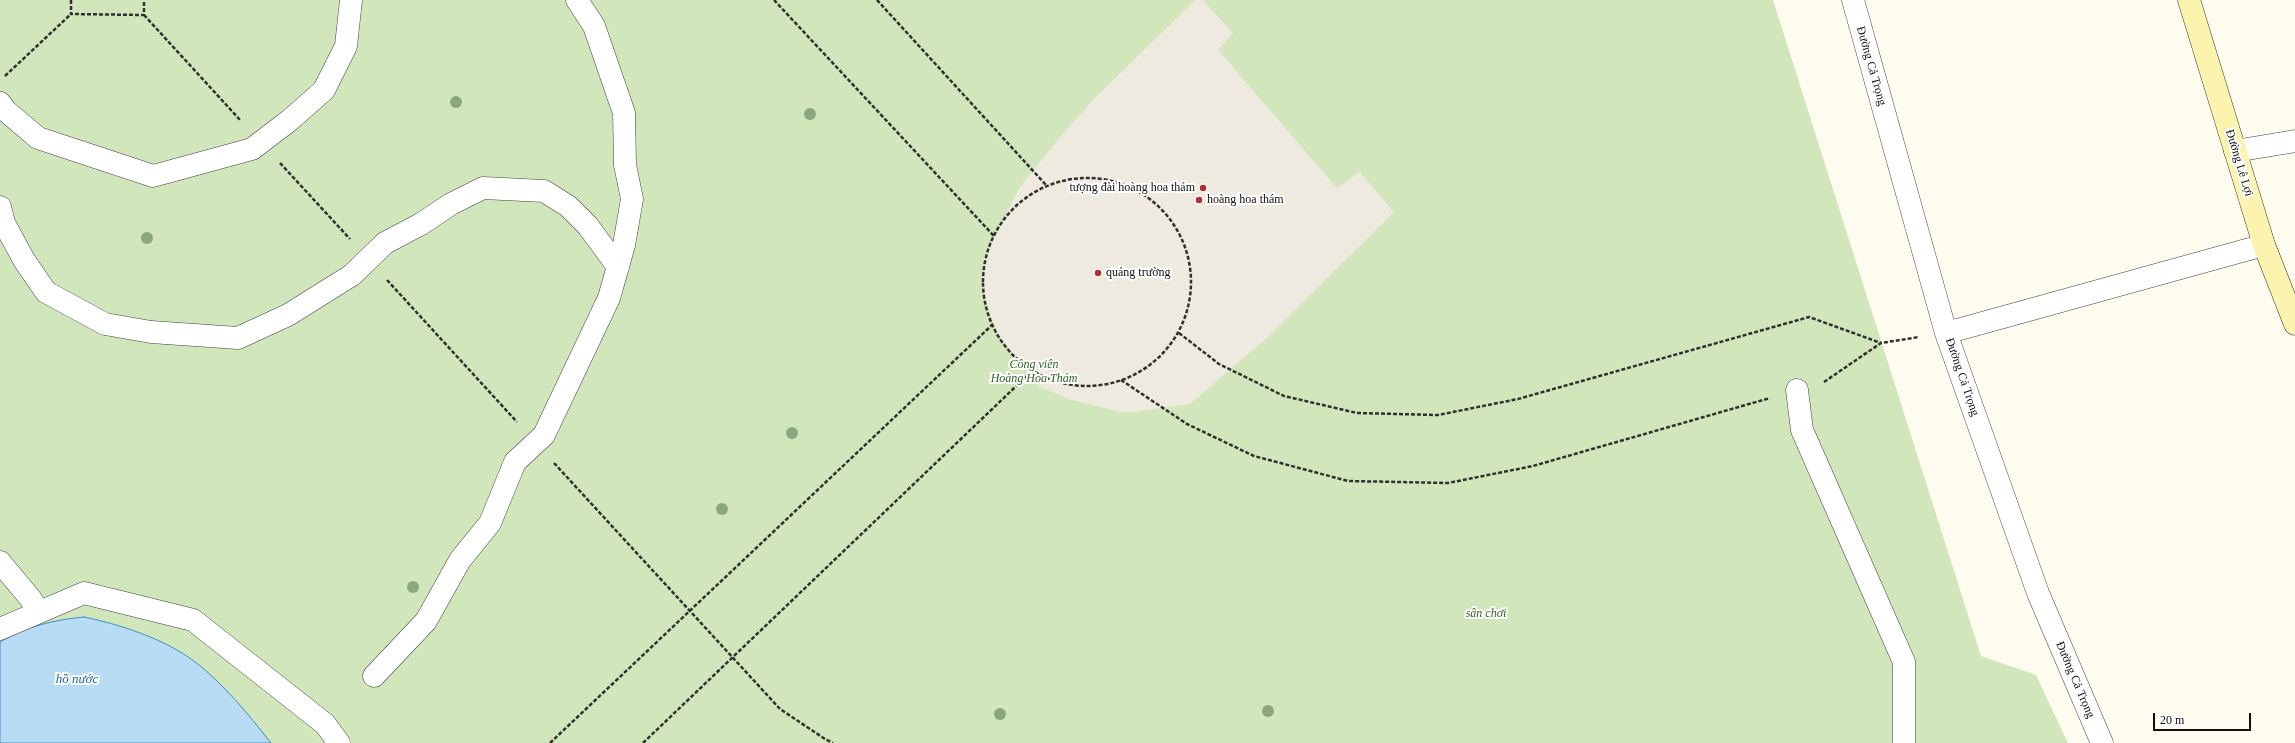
<!DOCTYPE html>
<html>
<head>
<meta charset="utf-8">
<style>
  body { margin:0 }
  #map { position:relative; width:2295px; height:743px; overflow:hidden; background:#fefbef; font-family:"Times New Roman",serif }
  canvas { display:block }
  .scale { position:absolute; left:2153px; top:713px; width:98px; height:18px; box-sizing:border-box; border:2px solid #0e0e0e; border-top:0; padding-left:5px; font-size:12px; line-height:14px; white-space:nowrap; color:#0e0e0e; -webkit-text-stroke:3px #fff; paint-order:stroke }
</style>
</head>
<body>
<div id="map">
<canvas width="2295" height="743"></canvas>
<div class="scale">20 m</div>
</div>
<script>
const ctx = document.querySelector('canvas').getContext('2d');
ctx.lineJoin = 'round';
function fill(path, color) { ctx.fillStyle = color; ctx.fill(path, 'evenodd'); }
function strokePath(path, color, width, dash) { ctx.strokeStyle = color; ctx.lineWidth = width; ctx.lineCap = dash ? 'butt' : 'round'; ctx.setLineDash(dash || []); ctx.stroke(path); }
function drawText(font, color, halo, rows, align = 'center') {
  ctx.font = font + ' "Times New Roman",serif'; ctx.lineWidth = 4; ctx.setLineDash([]); ctx.textBaseline = 'middle'; ctx.strokeStyle = halo; ctx.fillStyle = color; for (const [text, x, y, turn = 0] of rows) {
    ctx.save(); ctx.translate(x, y); ctx.rotate((+turn || 0) * Math.PI / 180); ctx.textAlign = isNaN(turn) ? turn : align; if (halo) ctx.strokeText(text, 0, 0); ctx.fillText(text, 0, 0); ctx.restore();
  }
}
const green = new Path2D(`
  M0,0H1773L1981,656L2036,675L2068,743H0Z`);
const plaza = new Path2D(`
  M1195,0H1203L1233,33L1218,50L1337,188L1360,172L1394,212L1268,337L1190,404L1126,413L1072,400L1040,387L998,335L983,293L984,259L1019,188L1059,138L1095,98Z`);
const water = new Path2D(`
  M84,617C119,624 165,639 194,661C223,683 249,715 271,743H0V642C28,626 53,620 84,617Z`);
const path = new Path2D(`
  M71,0V14L144,15V0
  M774,0L994,236
  M877,0L1046,185
  M144,15L241,121
  M5,76L71,14
  M280,163L350,239
  M983 282a104 104 0 1 1 208 0a104 104 0 1 1-208 0Z
  M387,280L517,422
  M1179,333L1219,364L1284,396L1357,413L1438,415L1518,399L1809,317L1881,343
  M1121,380L1187,424L1254,456L1348,481L1448,483L1533,466L1770,398
  M1824,382L1881,343L1919,337
  M554,463L780,709L825,739L833,743
  M550,743L992,325
  M643,743L1033,370`);
const street = new Path2D(`
  M1853,0L1946,333L2038,593L2102,743
  M0,103L6,111L38,138L153,176L252,149L290,120L324,90L346,46L351,0
  M2235,151L2295,141
  M0,207L4,223L24,260L46,292L105,324L151,332L238,338L288,315L352,275L385,243L421,224L451,204L483,188L544,191L568,206L588,226L618,267
  M1946,333L2264,245
  M1797,390L1802,430L1904,662V743
  M0,562L30,598L39,612
  M0,629L84,593L193,620L325,724L339,743
  M374,676L426,621L460,560L490,523L515,462L544,435L609,298L624,245L632,199L625,165L624,113L594,26L577,0`);
const secondary = new Path2D(`
  M2189,0L2264,245L2295,324`);
const trees = [
  [456,102],
  [810,114],
  [147,238],
  [792,433],
  [722,509],
  [413,587],
  [1268,711],
  [1000,714]
];
const markers = [
  [1203,188,4,"#b72d32"],
  [1199,200,4,"#b72d32"],
  [1098,273,4,"#b72d32"]
];
const streetNames = [
  ["Đường Cả Trọng",1871,66,74],
  ["Đường Lê Lợi",2239,163,73],
  ["Đường Cả Trọng",1962,377,71],
  ["Đường Cả Trọng",2075,680,67]
];
const poiNames = [
  ["tượng đài hoàng hoa thám",1195,188,"right"],
  ["hoàng hoa thám",1207,200],
  ["quảng trường",1106,273]
];
const parkNames = [
  ["Công viên",1034,365],
  ["Hoàng Hoa Thám",1034,379],
  ["sân chơi",1486,614]
];
const waterNames = [
  ["hồ nước",77,680]
];
fill(green, '#d1e7bb');
fill(plaza, '#eeeadf');
fill(water, '#b7dcf3');
strokePath(water, '#4190c6', 1);
strokePath(street, '#414141', 23);
strokePath(secondary, '#303030', 23);
strokePath(path, '#303030', 2.5, [4, 2]);
strokePath(street, '#fff', 22);
strokePath(secondary, '#fbf3ae', 22);
ctx.fillStyle = '#8ca77e';
for (const [x, y] of trees) { ctx.beginPath(); ctx.arc(x, y, 6, 0, 2 * Math.PI); ctx.fill(); }
for (const [x, y, r, color] of markers) { const dot = new Path2D(); dot.arc(x, y, r, 0, 2 * Math.PI); ctx.fillStyle = color; ctx.fill(dot); strokePath(dot, '#fff', 1.5); }
drawText('12px', '#0e0e0e', '#fff', streetNames);
drawText('12px', '#0e0e0e', '#fff', poiNames, 'left');
drawText('italic 12px', '#2e6221', '#fff', parkNames);
drawText('italic 13px', '#1d6299', '#fff', waterNames);
</script>
</body>
</html>
